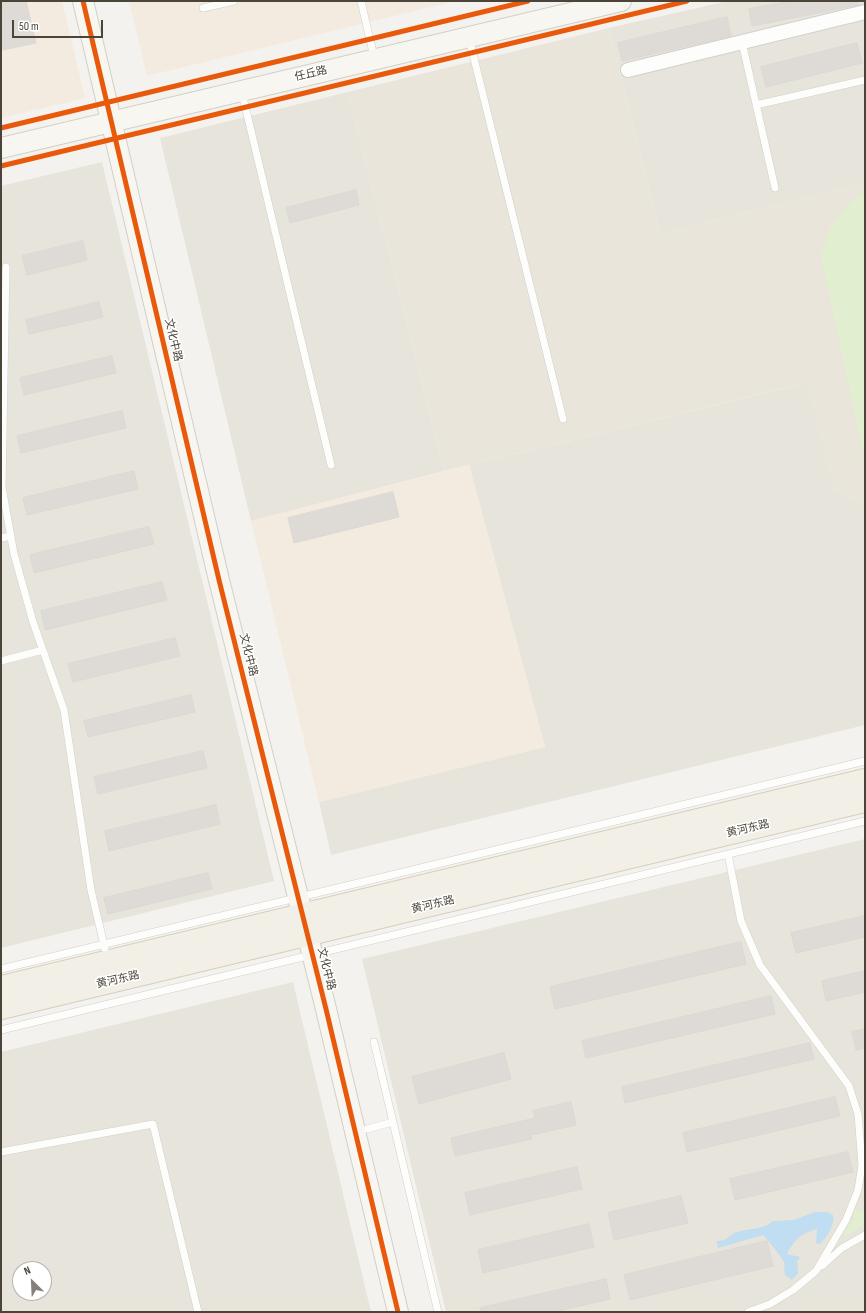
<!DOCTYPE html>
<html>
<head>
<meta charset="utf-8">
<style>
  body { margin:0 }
  #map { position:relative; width:866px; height:1313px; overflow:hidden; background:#f4f2ee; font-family:"Sofia Sans Condensed",sans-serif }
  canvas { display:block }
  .frame { position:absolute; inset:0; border:2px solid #4b4439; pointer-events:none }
  .north { position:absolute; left:12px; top:1261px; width:40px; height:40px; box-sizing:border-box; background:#fff; border:1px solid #b7b4b0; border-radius:50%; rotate:336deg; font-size:11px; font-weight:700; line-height:16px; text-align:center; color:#4b4439 }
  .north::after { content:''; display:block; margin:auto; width:14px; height:18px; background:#868178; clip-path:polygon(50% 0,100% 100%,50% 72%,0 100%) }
  .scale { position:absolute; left:12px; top:20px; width:91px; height:18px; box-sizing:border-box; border:2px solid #4b4439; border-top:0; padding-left:5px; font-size:12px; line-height:14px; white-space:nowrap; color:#4b4439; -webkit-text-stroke:3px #fff; paint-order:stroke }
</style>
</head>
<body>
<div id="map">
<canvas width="866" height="1313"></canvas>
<div class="frame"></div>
<div class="north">N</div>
<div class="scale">50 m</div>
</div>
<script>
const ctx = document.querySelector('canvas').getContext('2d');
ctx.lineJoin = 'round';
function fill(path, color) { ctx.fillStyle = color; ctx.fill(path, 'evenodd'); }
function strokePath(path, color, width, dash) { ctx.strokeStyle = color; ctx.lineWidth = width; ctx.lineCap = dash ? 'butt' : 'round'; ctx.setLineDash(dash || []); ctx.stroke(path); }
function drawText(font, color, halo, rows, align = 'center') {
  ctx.font = font + ' "Sofia Sans Condensed","Noto Sans SC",sans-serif'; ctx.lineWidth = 3; ctx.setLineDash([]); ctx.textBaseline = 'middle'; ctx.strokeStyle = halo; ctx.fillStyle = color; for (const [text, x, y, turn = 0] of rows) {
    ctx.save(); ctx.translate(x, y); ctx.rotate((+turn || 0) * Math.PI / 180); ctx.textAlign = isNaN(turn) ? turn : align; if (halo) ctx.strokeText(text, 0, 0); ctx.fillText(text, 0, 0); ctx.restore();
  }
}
const residential = new Path2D(`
  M728,1H865V183L660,234L609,28Z
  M348,92L444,471L251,521L160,138Z
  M102,162L274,881L1,948V186Z
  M807,383L835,490L865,504V725L331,855L319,802L545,747L469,465Z
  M865,839V1312H446L362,959Z
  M293,982L371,1312H1V1052ZM20,1269H44V1293H20Z`);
const commercial = new Path2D(`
  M1,1H62L85,98L1,118Z
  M129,1H456L147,76Z
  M469,465L545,747L319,802L251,521Z`);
const education = new Path2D(`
  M609,28L660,234L865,183V504L835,490L806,383L444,471L348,92Z`);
const green = new Path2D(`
  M865,191V462L821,257L830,228L855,197Z
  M855,1209L865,1213V1223L847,1236L844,1235V1232L854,1218L853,1212Z`);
const water = new Path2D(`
  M815,1212H827L833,1215C835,1226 827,1236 820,1244L816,1243L817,1229C801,1233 794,1240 787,1254L800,1257L797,1262L798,1273L792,1280L785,1275C784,1271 785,1265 784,1262C781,1256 768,1240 763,1235L718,1248L717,1241C729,1241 728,1235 737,1232C749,1228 763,1230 773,1221L794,1220Z`);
const building = new Path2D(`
  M1,1H26L36,43L3,50L1,41Z
  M792,1H858V5L752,26L749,9Z
  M727,17L731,36L622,61L618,43Z
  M857,43L862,63L766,87L761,67Z
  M356,190L359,205L290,223L286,208Z
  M83,241L87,260L27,275L22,256Z
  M99,302L103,317L29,334L26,320Z
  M112,356L116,373L24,395L20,378Z
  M122,411L126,428L21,453L17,436Z
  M134,471L138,489L27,515L23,498Z
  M393,492L399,517L294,543L288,518Z
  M149,527L154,544L34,573L30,555Z
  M162,582L167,600L45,630L41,611Z
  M175,638L180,656L73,682L68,664Z
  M191,695L195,712L88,737L84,721Z
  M203,751L207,768L98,794L94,777Z
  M216,805L220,824L109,851L105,831Z
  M208,873L212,889L108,914L104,898Z
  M865,916V937L796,953L791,933Z
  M741,942L746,964L555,1009L550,987Z
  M865,971V992L826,1001L822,981Z
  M771,996L775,1014L586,1058L582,1041Z
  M865,1029V1048L856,1050L852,1032Z
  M810,1043L814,1059L625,1103L622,1087Z
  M504,1053L511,1079L419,1104L412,1077Z
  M835,1097L840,1116L687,1152L683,1133Z
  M571,1102L576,1125L531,1135L532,1139L455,1156L451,1138L535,1118L533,1111Z
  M848,1152L853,1172L735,1200L730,1179Z
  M577,1167L582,1189L470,1215L465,1193Z
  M681,1196L688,1223L614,1240L608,1213Z
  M589,1224L594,1247L483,1273L478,1250Z
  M767,1241L773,1266L630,1300L624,1275Z
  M606,1279L610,1299L554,1312H481L480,1308Z`);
const lane = new Path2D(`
  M361,1L374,57
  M203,8L234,1
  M469,38L563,419
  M742,42L775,188
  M242,93L331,465
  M756,105L865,80
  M6,267L2,487L14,554L33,622L64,710L91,890L105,949
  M1,538L11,536
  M1,661L43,650
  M728,854L741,921L760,965L849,1086L858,1114L862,1165L858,1190L846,1220L816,1271L793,1290L770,1304L748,1312
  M1,969L865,761
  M1,1030L865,821
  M374,1042L438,1312
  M367,1129L393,1122
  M1,1152L153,1124L198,1312
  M822,1266L842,1248L865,1235`);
const street = new Path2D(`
  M628,70L865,12`);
const secondary = new Path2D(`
  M83,1L219,580L326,1009L398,1312
  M1,148L621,1`);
const primary = new Path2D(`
  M1,987L865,780
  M1,1008L865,801`);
const cycleway = new Path2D(`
  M83,1L219,580L326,1009L398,1312
  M1,128L528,1
  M1,166L687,1`);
const streetNames = [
  ["任丘路",311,74,-13],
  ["文化中路",173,340,77],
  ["文化中路",248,655,76],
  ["黄河东路",748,829,-13],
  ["黄河东路",433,905,-13],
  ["文化中路",326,969,76],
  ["黄河东路",118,980,-13]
];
fill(residential, '#e7e4dc');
fill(commercial, '#f3ebdf');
fill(education, '#eae5da');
fill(green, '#e1eecf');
fill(water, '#c0ddf1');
fill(building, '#dedbd6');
strokePath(building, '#dcd9d4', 1);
strokePath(lane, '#d2d0cb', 8);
strokePath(street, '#d2d0cb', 16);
strokePath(secondary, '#d3cfc5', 22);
strokePath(primary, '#d6cebb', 24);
strokePath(lane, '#fdfdfc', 7);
strokePath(street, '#fdfdfc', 14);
strokePath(secondary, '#f7f6f1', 20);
strokePath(primary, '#f2efe6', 22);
strokePath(cycleway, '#e8590c', 5);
drawText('11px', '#4b4439', '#fff', streetNames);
</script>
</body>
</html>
